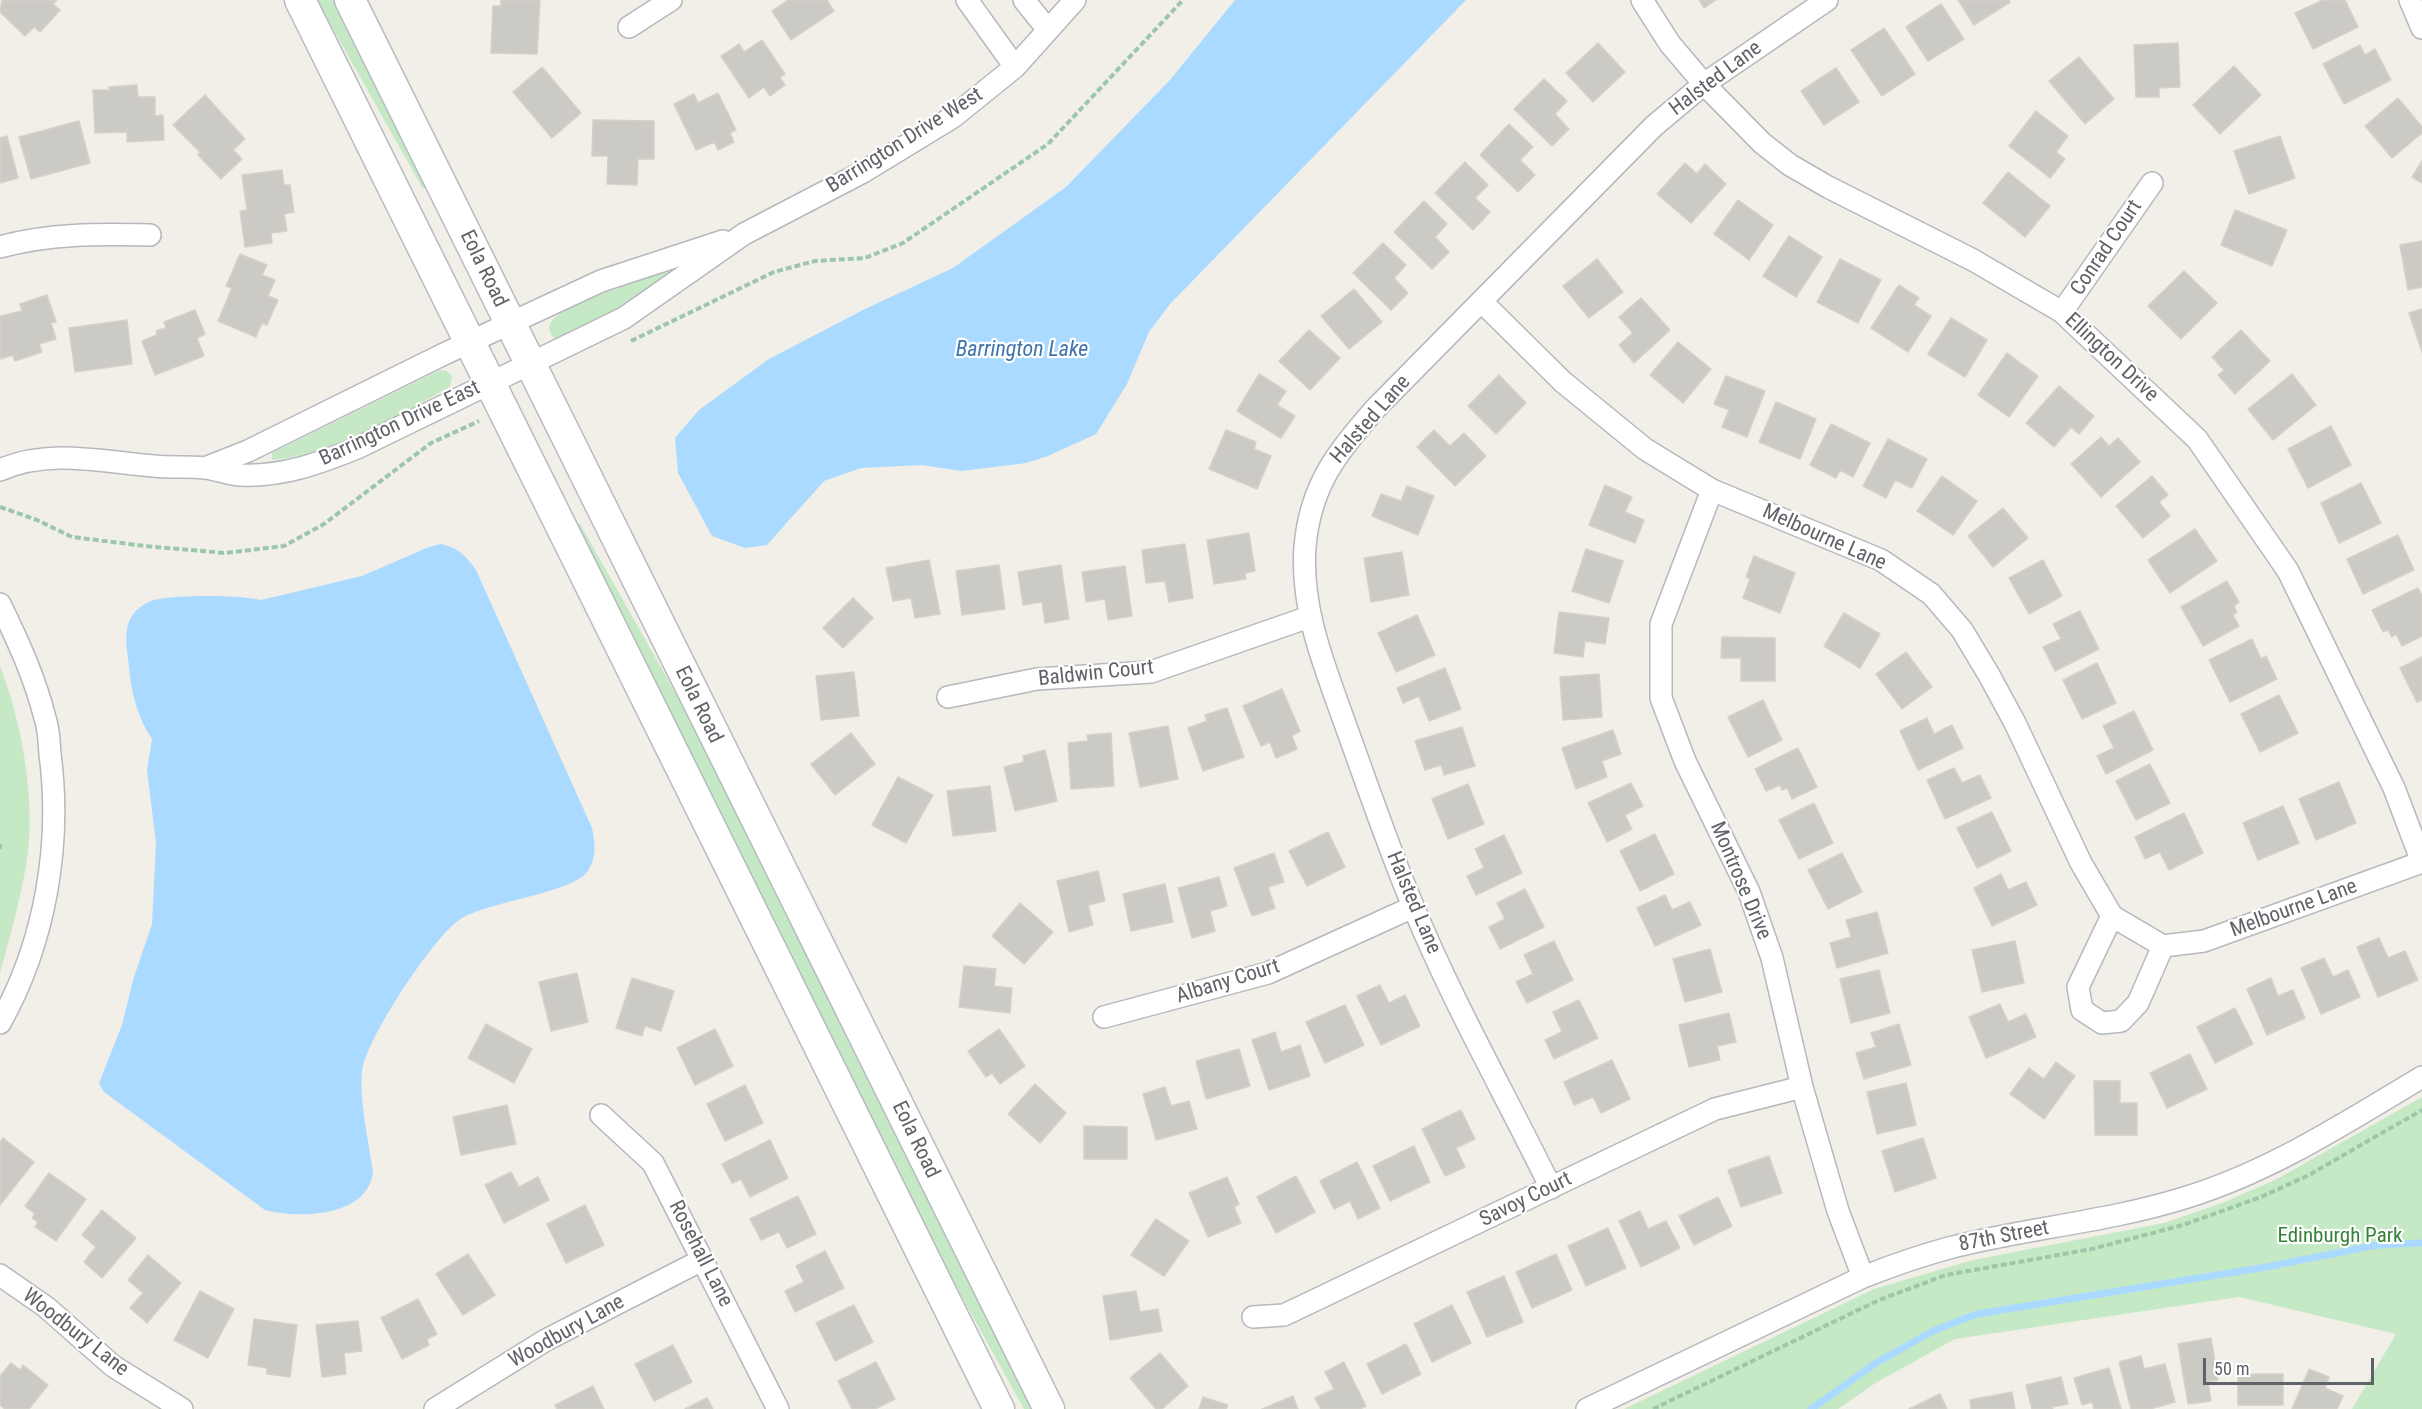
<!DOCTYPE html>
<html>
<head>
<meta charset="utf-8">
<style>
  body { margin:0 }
  #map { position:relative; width:2422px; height:1409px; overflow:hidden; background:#f1efe8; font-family:"Roboto Condensed",sans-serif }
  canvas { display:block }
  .scale { position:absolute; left:2203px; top:1358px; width:171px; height:27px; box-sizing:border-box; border:3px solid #5f6368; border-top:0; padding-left:8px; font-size:18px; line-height:21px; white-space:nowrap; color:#5f6368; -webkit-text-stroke:4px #fff; paint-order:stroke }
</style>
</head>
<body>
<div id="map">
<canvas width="2422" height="1409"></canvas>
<div class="scale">50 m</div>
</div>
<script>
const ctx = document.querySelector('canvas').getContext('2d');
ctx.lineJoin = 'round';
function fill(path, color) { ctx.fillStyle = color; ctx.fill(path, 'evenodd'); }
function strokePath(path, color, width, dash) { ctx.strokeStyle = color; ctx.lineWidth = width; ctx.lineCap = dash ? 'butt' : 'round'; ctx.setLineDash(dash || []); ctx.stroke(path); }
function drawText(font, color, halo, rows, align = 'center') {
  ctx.font = font + ' "Roboto Condensed",sans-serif'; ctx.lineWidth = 4.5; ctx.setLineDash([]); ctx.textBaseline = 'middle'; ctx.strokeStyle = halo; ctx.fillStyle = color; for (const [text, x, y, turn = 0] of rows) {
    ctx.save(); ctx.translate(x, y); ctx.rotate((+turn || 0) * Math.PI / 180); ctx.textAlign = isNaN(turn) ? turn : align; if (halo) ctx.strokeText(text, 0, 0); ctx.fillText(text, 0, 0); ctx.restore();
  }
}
const green = new Path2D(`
  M317,0H334L427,187L423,189Z
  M675,270L622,313L562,340L555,339C550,334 547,329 551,322C563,303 651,277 675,270Z
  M440,370L447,371L452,376L450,387C398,415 330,455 272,460V453Z
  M580,524L689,717L1033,1409H1024L951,1277L906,1189L576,526Z
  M0,666C22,722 37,805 26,865C20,901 10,937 0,973Z
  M2422,1097V1409H2352L2396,1334L2239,1297L1955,1339L1877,1382L1838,1409H1624L1874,1289L1973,1260L2164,1223L2222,1203L2277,1179Z`);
const water = new Path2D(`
  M1235,0H1466L1170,304L1149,332L1127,384L1096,434L1048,456L1026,463L962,471L922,465L861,468L824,481L767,545L745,548L712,536L678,473L675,438L699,410L769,359L863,310L953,268L1066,187L1170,80Z
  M441,544C459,548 466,556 476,570L592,828C595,842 597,859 587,872C570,894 487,901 459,920C433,938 365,1040 362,1072C359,1099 369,1144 373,1172C368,1217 299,1219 265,1210L104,1092L99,1083L122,1025L133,980L152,924L156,843L147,770L152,739C137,717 131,692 129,666C127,649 123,630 132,616C137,607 150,600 159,599C183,595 237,595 261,600L362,576L429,547Z`);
const stream = new Path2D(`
  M1811,1409L1876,1363L1933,1331L1977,1314L2266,1267L2377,1245L2422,1243`);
const building = new Path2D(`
  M2,0H57L53,4L60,10L40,32L34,27L25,36L0,12Z
  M501,0H540L537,54L491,53L493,6H501Z
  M788,0H827L834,11L791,40L772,11Z
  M1699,0H1716L1704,8Z
  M1958,0H2009L2010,2L1974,25Z
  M2323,0H2345L2358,27L2313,49L2295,13Z
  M1941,4L1964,39L1928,61L1906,27Z
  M1884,28L1915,74L1882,96L1851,50Z
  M762,40L785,74L780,78L785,85L770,96L764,87L749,98L721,56L739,44L744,52Z
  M1598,43L1625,72L1593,102L1566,73Z
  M2178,43L2180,87L2159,88V97H2136L2134,45Z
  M2360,45L2365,55L2375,49L2391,80L2344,104L2323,64Z
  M2079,57L2114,99L2085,124L2049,81Z
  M2234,66L2261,95L2220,134L2193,105Z
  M542,67L581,113L552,138L513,92Z
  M1836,68L1859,102L1824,125L1801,91Z
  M1544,79L1567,101L1555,114L1569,129L1552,146L1514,109Z
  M137,85L138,97H155V116L163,115L164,140L127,142V132L95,133L93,90H110L109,87Z
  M718,93L736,130L730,133L734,142L718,150L714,142L696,150L674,104L694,94L698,103Z
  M205,95L245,139L233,150L242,159L221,179L198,155L200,152L173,125Z
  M2398,98L2422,127V133L2392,158L2365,126Z
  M2036,111L2068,136L2056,152L2065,159L2050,178L2009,146Z
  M593,120L654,121V159H638L637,185L607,184L608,156H592Z
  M79,121L90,163L31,179L19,137Z
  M1509,124L1533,147L1520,160L1535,175L1518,192L1480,155Z
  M7,136L18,178L0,183V138Z
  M2280,136L2295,178L2249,194L2234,151Z
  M2422,161V183L2412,177Z
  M1465,162L1488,185L1475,198L1490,212L1473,230L1435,193Z
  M1685,163L1697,174L1705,164L1726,184L1691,223L1657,194Z
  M282,170L284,185H290L294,212L284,214L287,231L271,233L272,243L245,247L240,211L247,210L242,175Z
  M2008,172L2050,206L2025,237L1983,203Z
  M1738,200L1773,225L1749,260L1714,234Z
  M1424,201L1447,224L1435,237L1449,252L1432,269L1394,232Z
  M2235,210L2287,230L2272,266L2221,245Z
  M1789,236L1822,257L1796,297L1763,276Z
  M2422,241V287L2408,290L2400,245Z
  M1383,243L1406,265L1394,278L1408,293L1391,310L1353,273Z
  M240,254L267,265L262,275L275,280L268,296L278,300L267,325L262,323L256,337L218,321L232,288L226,286Z
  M1597,259L1623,292L1589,318L1563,286Z
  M1840,259L1881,280L1858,323L1817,302Z
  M2184,271L2217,303L2181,339L2148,306Z
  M1899,285L1919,298L1914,305L1931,316L1908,352L1871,328Z
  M1354,289L1382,322L1349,349L1321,316Z
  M47,295L56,322L51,323L56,339L39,344L42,352L15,361L13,355L0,359V316L22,311L20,304Z
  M1641,298L1670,330L1634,363L1619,345L1633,333L1619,317Z
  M2422,309V352L2409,313Z
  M195,310L205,334L197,338L204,356L155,375L142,341L157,335L156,331L166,328L164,322Z
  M1951,318L1987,340L1965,377L1928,354Z
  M127,320L132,364L75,372L69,328Z
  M1309,330L1340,358L1310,390L1279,361Z
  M2241,330L2270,361L2235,394L2218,375L2224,370L2212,357Z
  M1678,342L1711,369L1683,403L1650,375Z
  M2007,353L2038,376L2009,417L1978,395Z
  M1259,374L1286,391L1277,405L1295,416L1281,438L1237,411Z
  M2292,374L2316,405L2273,440L2248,409Z
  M1499,375L1526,403L1496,434L1468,406Z
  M1726,376L1765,391L1747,437L1722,427L1729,410L1714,404Z
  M2059,386L2094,416L2079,434L2071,427L2054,447L2026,423Z
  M1776,402L1816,419L1800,459L1759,442Z
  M1831,424L1870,443L1853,477L1840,470L1836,478L1810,465Z
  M2331,426L2351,465L2308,488L2288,449Z
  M1226,430L1256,442L1254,449L1271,456L1257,489L1209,469Z
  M1434,430L1450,446L1464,433L1486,456L1455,486L1417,447Z
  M2101,437L2109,446L2118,438L2140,462L2101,497L2071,464Z
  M1888,439L1927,459L1912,488L1895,480L1886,498L1863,486Z
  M1942,476L1977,501L1953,535L1917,511Z
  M2152,476L2168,495L2159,502L2170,516L2143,538L2116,506Z
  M2361,483L2381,523L2339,543L2321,503Z
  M1605,485L1632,497L1625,512L1644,520L1635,543L1589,525Z
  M1407,486L1434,496L1418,535L1372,516L1381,494L1401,501Z
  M2003,508L2028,538L1993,567L1968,536Z
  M2195,529L2217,561L2170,593L2148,560Z
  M1249,533L1255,571L1245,573L1246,579L1214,584L1207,540Z
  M2398,535L2414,570L2363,594L2347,559Z
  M1185,544L1193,598L1169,602L1165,581L1146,583L1142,550Z
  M1586,549L1623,561L1609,603L1572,591Z
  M1402,552L1409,595L1371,602L1364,558Z
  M1754,556L1795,573L1780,613L1743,598L1750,579L1746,577Z
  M929,560L940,614L915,618L911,598L893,601L886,568Z
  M2043,560L2062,596L2029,614L2009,578Z
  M999,565L1005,609L962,615L956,571Z
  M1061,565L1069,619L1045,623L1042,602L1023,605L1018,572Z
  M1125,566L1132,616L1108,620L1105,599L1086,602L1082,572Z
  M2227,581L2239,602L2234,606L2237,612L2233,615L2239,626L2203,646L2181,607Z
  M2418,588L2422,596V636L2402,646L2396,634L2392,637L2388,630L2383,632L2372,610Z
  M853,598L873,618L843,648L823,628Z
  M2080,611L2099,649L2055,671L2043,647L2061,639L2053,624Z
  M1559,612L1609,618L1605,644L1585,641L1583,657L1554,653Z
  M1844,613L1880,634L1860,668L1824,646Z
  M1417,615L1435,655L1396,672L1378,633Z
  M1722,637L1775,638V681H1741V658H1721Z
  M2252,639L2261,659L2266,656L2277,679L2230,702L2209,660Z
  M1906,652L1932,687L1902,709L1876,674Z
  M2422,657V700L2417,702L2400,668Z
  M2097,663L2116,703L2082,719L2063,680Z
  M1445,668L1461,709L1429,721L1419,696L1403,703L1397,688Z
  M854,672L859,716L821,720L816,676Z
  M1599,674L1602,717L1563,720L1560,677Z
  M1282,689L1300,731L1292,736L1297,749L1276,758L1270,742L1261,746L1243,706Z
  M2279,695L2298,733L2260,752L2241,714Z
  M1763,700L1782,740L1748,757L1728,717Z
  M1227,708L1244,757L1203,771L1188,728L1207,721L1205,715Z
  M2134,711L2153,750L2106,774L2097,756L2114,748L2103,726Z
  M1927,718L1934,734L1952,725L1963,748L1918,770L1900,731Z
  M1168,726L1178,779L1140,787L1129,733Z
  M1462,727L1475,766L1444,775L1441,765L1425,770L1415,741Z
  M1613,730L1621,754L1602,761L1607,777L1576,789L1562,748Z
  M851,733L875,764L835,795L811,764Z
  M1111,733L1114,786L1071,789L1068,743L1088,741L1087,735Z
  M1798,748L1817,787L1792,799L1787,788L1782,790L1780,785L1766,791L1755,769Z
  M1045,750L1057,801L1015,811L1004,767L1024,762L1023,756Z
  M2150,764L2170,803L2136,820L2116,781Z
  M1954,768L1962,783L1980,775L1991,798L1945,819L1927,780Z
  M898,777L933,795L906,843L872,825Z
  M2339,782L2356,823L2316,840L2299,799Z
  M1631,783L1643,806L1625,815L1632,829L1607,842L1588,803Z
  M1468,784L1484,824L1448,839L1432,799Z
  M990,786L996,831L953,836L947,791Z
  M1814,803L1833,843L1799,859L1779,820Z
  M2283,806L2299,843L2258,860L2243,823Z
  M1992,812L2011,851L1977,868L1957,828Z
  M2184,813L2203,853L2169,870L2160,852L2145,859L2135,837Z
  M1328,832L1345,867L1307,886L1289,851Z
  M1655,834L1674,874L1640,891L1620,851Z
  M1504,835L1522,873L1476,895L1467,876L1484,868L1475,849Z
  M1274,853L1284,882L1268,887L1275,908L1252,916L1234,868Z
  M1842,853L1862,892L1828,909L1808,870Z
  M1098,871L1105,901L1088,905L1093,925L1069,932L1057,881Z
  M2001,874L2008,890L2026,882L2037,905L1992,926L1974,888Z
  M1219,877L1227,906L1210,911L1215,931L1192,938L1178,888Z
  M1165,884L1173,922L1131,931L1123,894Z
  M1525,889L1544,927L1500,949L1489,927L1505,919L1497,903Z
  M1665,895L1672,910L1690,902L1701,925L1655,946L1637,908Z
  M1020,903L1053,932L1024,964L992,936Z
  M1877,912L1888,953L1837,968L1830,943L1851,937L1846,920Z
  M2379,938L2388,958L2405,951L2418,980L2378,997L2357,947Z
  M1554,941L1573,980L1527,1003L1516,982L1533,974L1524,955Z
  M2015,941L2024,983L1982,992L1972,950Z
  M1710,949L1722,992L1685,1002L1673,959Z
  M2324,958L2333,977L2348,970L2360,997L2321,1014L2301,968Z
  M964,966L996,969L994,986L1012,988L1010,1013L959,1007Z
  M1879,970L1890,1013L1851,1023L1840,979Z
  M577,973L588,1022L551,1031L539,982Z
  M632,978L674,991L661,1031L645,1026L642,1036L616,1028Z
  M2271,978L2278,996L2293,990L2305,1018L2267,1035L2247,989Z
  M1380,985L1389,1003L1405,995L1420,1026L1381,1045L1357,996Z
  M1579,1000L1598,1038L1554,1059L1545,1040L1562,1032L1553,1012Z
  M2000,1004L2008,1022L2026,1014L2036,1037L1986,1058L1969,1017Z
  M1345,1005L1364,1045L1325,1063L1306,1022Z
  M2235,1008L2253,1044L2215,1063L2197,1027Z
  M1729,1013L1736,1042L1717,1046L1720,1060L1689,1067L1679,1025Z
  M486,1024L532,1049L514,1083L468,1058Z
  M1899,1024L1911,1065L1864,1079L1856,1053L1876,1047L1871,1033Z
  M715,1029L733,1066L695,1085L677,1048Z
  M999,1029L1025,1066L1000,1084L992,1073L986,1077L968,1051Z
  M1275,1032L1281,1052L1300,1045L1310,1076L1269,1090L1252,1040Z
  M1239,1049L1250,1086L1206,1099L1196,1061Z
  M2190,1054L2207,1089L2167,1108L2150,1073Z
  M1612,1060L1630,1099L1601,1113L1593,1097L1574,1105L1564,1082Z
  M2056,1062L2075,1076L2044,1119L2010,1094L2029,1068L2044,1079Z
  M2094,1081H2120V1103H2137V1135H2095Z
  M1906,1083L1916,1125L1877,1134L1867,1092Z
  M1035,1084L1066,1113L1040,1143L1008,1114Z
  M745,1085L763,1123L725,1141L707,1104Z
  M1165,1087L1171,1106L1189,1101L1197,1129L1156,1140L1143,1094Z
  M507,1105L516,1144L461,1155L453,1117Z
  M1461,1110L1475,1139L1456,1148L1465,1167L1445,1176L1422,1129Z
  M1084,1126L1127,1127V1159H1084Z
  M3,1138L34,1162L0,1205V1142Z
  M1923,1138L1936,1178L1895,1192L1882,1151Z
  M770,1140L788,1178L750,1197L741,1179L732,1183L722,1164Z
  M1414,1146L1430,1182L1390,1201L1373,1166Z
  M1769,1156L1782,1193L1741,1207L1728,1170Z
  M1357,1162L1380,1208L1358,1219L1350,1201L1334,1209L1320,1181Z
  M511,1172L519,1187L538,1177L549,1200L504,1223L485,1185Z
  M49,1173L86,1199L56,1241L35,1227L38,1222L32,1218L35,1214L25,1206Z
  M1296,1176L1315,1212L1276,1233L1257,1197Z
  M1227,1177L1239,1204L1234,1207L1241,1223L1208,1237L1189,1193Z
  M798,1196L816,1234L787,1248L779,1232L761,1240L750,1219Z
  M1718,1197L1732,1226L1694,1245L1679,1216Z
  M585,1205L604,1245L566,1263L547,1224Z
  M102,1210L136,1238L102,1278L84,1262L96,1247L82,1235Z
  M1640,1211L1648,1229L1666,1221L1680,1248L1641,1267L1619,1221Z
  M1156,1219L1189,1241L1164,1276L1131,1255Z
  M1608,1228L1626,1268L1586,1286L1568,1246Z
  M825,1251L844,1288L795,1312L785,1291L804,1282L796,1266Z
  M468,1254L495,1295L463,1315L436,1274Z
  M1556,1254L1572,1290L1532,1308L1516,1272Z
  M148,1255L181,1283L147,1323L130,1308L143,1293L128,1280Z
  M1504,1276L1523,1322L1487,1337L1467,1292Z
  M200,1291L234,1309L208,1358L174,1340Z
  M1136,1291L1140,1312L1158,1309L1162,1331L1110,1340L1103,1296Z
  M418,1299L437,1334L427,1339L429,1345L402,1359L381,1318Z
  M854,1305L873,1342L835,1361L816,1323Z
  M1452,1305L1471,1343L1432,1362L1414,1324Z
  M254,1319L297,1325L290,1377L267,1374V1368L248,1365Z
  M358,1321L362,1351L344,1353L346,1374L322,1377L316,1325Z
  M2211,1338L2218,1380L2208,1382L2211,1401L2188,1404L2178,1344Z
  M1406,1344L1421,1374L1382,1394L1367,1364Z
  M673,1345L692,1382L654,1401L635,1364Z
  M1160,1353L1188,1386L1162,1409H1156L1130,1378Z
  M2141,1356L2144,1369L2165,1364L2175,1402L2150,1409H2131L2119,1362Z
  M876,1362L895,1399L875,1409H852L838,1381Z
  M1344,1362L1366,1406L1360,1409H1321L1315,1398L1334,1389L1325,1372Z
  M11,1363L20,1370L23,1365L48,1385L29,1409H5L0,1405V1376Z
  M2109,1368L2121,1409H2094L2092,1402L2082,1405L2074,1378Z
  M2309,1369L2329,1377L2325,1388L2343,1396L2337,1409H2292Z
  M2238,1374H2283V1405H2238Z
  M2061,1377L2068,1404L2052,1407L2053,1409H2032L2026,1385Z
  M593,1386L604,1409H557L555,1405Z
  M2012,1392L2015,1409H1971L1970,1400Z
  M1940,1394L1947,1409H1909Z
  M1293,1396L1298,1409H1262Z
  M1203,1397L1228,1405L1226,1409H1199Z
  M707,1398L713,1409H685Z`);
const path = new Path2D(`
  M631,341L774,272L815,261L865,258L903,243L1048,144L1183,0
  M0,507L37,520L72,537L145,546L225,553L284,546L324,524L431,443L479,421
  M0,844V849
  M1653,1409L1879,1300L1946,1275L2092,1249L2183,1225L2261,1197L2307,1176L2422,1110`);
const street = new Path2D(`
  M967,0L1015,67
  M1024,0L1048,30
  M1642,0L1670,44L1704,84L1762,143L1790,165L1828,187L1973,260L2062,312L2197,439L2288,571L2394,788L2422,862
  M2410,0L2422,28
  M629,27L671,0
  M0,247C50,233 98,234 150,235
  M1482,302L1563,382L1645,449L1712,490L1881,560L1931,594L1962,630L1989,675L2015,723L2081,863L2112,916L2163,946L2204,941L2422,862
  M2062,312L2152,183
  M205,468L248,451L444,354L601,281L723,241
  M0,470C49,448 103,462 154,466C171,468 188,466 205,468C217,469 229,475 241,475C282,477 320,463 357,448L624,318L744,234L863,172L953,117L1015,67L1075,0
  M1712,490L1661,624V698L1685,761L1749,892L1772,958L1802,1087L1838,1211L1863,1277
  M0,604C18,641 35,678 45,718C49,729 49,742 50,754C62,845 45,943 0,1023
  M948,697L1037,679L1151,672L1309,617
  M2112,916L2078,987L2082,1010L2102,1023L2121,1021L2138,1003L2163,946
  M1104,1017L1268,973L1413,907
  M601,1115L653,1163L778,1409
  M1551,1188C1505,1094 1453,1003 1413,906C1389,849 1369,790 1348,732C1327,672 1300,611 1305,547C1310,486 1337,452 1376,408L1654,126L1704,84L1827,0
  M0,1275L46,1307L113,1366L182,1409
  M1253,1317L1284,1315L1715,1109L1802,1087
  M435,1409L546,1340L702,1260
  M1587,1409L1863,1277C1891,1266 1919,1256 1949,1248C2026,1228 2107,1222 2184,1198C2270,1172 2345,1123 2422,1077`);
const secondary = new Path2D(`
  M300,0L999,1409
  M350,0L1049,1409`);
const streetNames = [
  ["Halsted Lane",1716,79,-37],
  ["Barrington Drive West",905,141,-32],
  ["Conrad Court",2107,248,-56],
  ["Eola Road",483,269,64],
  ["Ellington Drive",2111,358,43],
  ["Halsted Lane",1371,420,-49],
  ["Barrington Drive East",400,424,-25],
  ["Melbourne Lane",1824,538,24],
  ["Baldwin Court",1096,674,-6],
  ["Eola Road",698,705,64],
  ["Montrose Drive",1740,881,67],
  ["Halsted Lane",1413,903,67],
  ["Melbourne Lane",2294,909,-20],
  ["Albany Court",1228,982,-17],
  ["Eola Road",915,1140,64],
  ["Savoy Court",1526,1200,-26],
  ["87th Street",2004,1237,-11],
  ["Rosehall Lane",700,1254,63],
  ["Woodbury Lane",567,1332,-29],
  ["Woodbury Lane",75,1333,38]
];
const parkNames = [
  ["Edinburgh Park",2340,1237]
];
const waterNames = [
  ["Barrington Lake",1022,350]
];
fill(green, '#c5e8c5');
fill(water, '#aadaff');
strokePath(stream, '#aadaff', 7);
fill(building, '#cccac5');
strokePath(building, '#d6d1c6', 1.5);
strokePath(street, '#b5b8bc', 24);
strokePath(secondary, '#b6babf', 33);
strokePath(path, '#9cc7a9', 4, [6, 3]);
strokePath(street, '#fff', 21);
strokePath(secondary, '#fff', 30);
drawText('21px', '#5f6368', '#fff', streetNames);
drawText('21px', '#348238', '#fff', parkNames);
drawText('italic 22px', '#4174aa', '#fff', waterNames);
</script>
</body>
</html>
